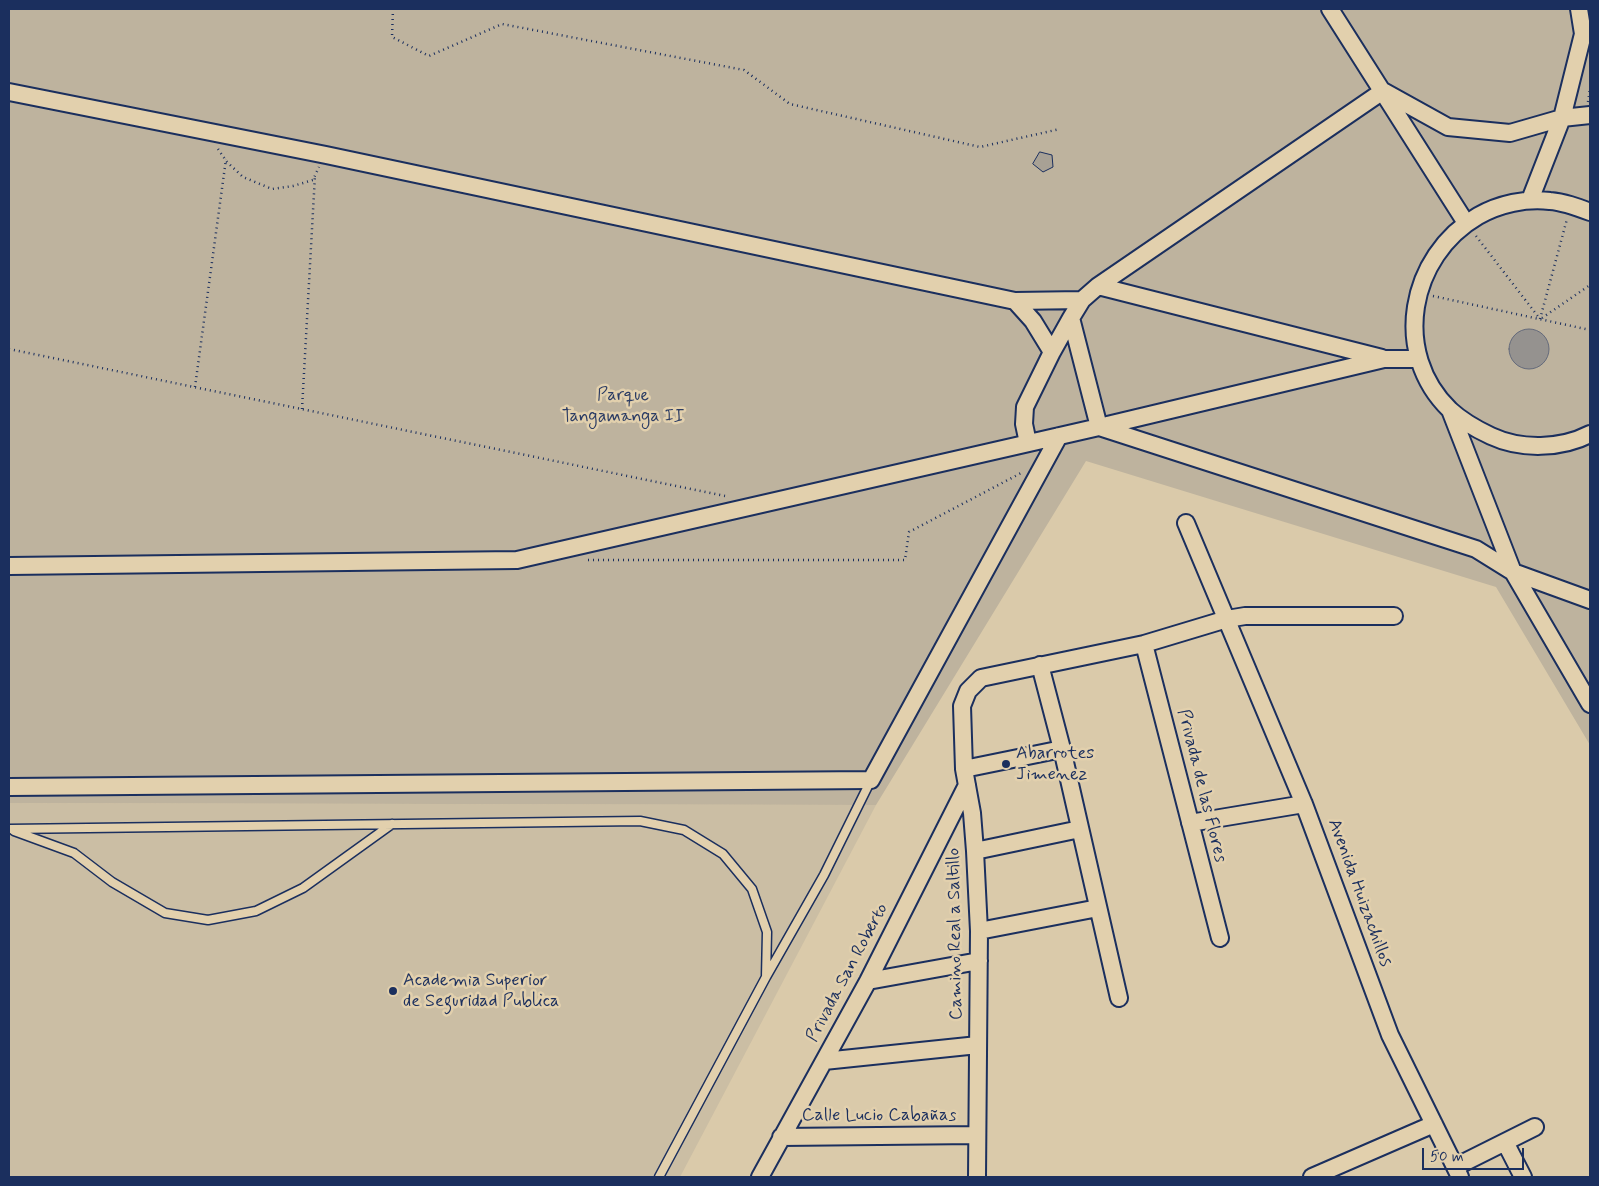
<!DOCTYPE html>
<html>
<head>
<meta charset="utf-8">
<style>
  body { margin:0 }
  #map { position:relative; width:1599px; height:1186px; overflow:hidden; background:#dacaaa; font-family:Mynerve,sans-serif }
  canvas { display:block }
  .frame { position:absolute; inset:0; border:10px solid #1b2f5e; pointer-events:none }
  .scale { position:absolute; left:1422px; top:1148px; width:102px; height:22px; box-sizing:border-box; border:2px solid #1b2f5e; border-top:0; padding-left:6px; font-size:15px; line-height:18px; white-space:nowrap; color:#1b2f5e; -webkit-text-stroke:4px #e2d0ad; paint-order:stroke }
</style>
</head>
<body>
<div id="map">
<canvas width="1599" height="1186"></canvas>
<div class="frame"></div>
<div class="scale">50 m</div>
</div>
<script>
const ctx = document.querySelector('canvas').getContext('2d');
ctx.lineJoin = 'round';
function fill(path, color) { ctx.fillStyle = color; ctx.fill(path, 'evenodd'); }
function strokePath(path, color, width, dash) { ctx.strokeStyle = color; ctx.lineWidth = width; ctx.lineCap = dash ? 'butt' : 'round'; ctx.setLineDash(dash || []); ctx.stroke(path); }
function drawText(font, color, halo, rows, align = 'center') {
  ctx.font = font + ' Mynerve,sans-serif'; ctx.lineWidth = 5; ctx.setLineDash([]); ctx.textBaseline = 'middle'; ctx.strokeStyle = halo; ctx.fillStyle = color; for (const [text, x, y, turn = 0] of rows) {
    ctx.save(); ctx.translate(x, y); ctx.rotate((+turn || 0) * Math.PI / 180); ctx.textAlign = isNaN(turn) ? turn : align; if (halo) ctx.strokeText(text, 0, 0); ctx.fillText(text, 0, 0); ctx.restore();
  }
}
const built = new Path2D(`
  M9,803L876,805L680,1177H9Z`);
const green = new Path2D(`
  M9,9H1590V745L1496,587L1086,461L876,805L9,803Z`);
const water = new Path2D(`
  M1509 349a20 20 0 1 1 40 0a20 20 0 1 1-40 0Z`);
const building = new Path2D(`
  M1040,152L1052,155L1053,167L1043,172L1033,164Z`);
const path = new Path2D(`
  M393,9L392,37L429,56L502,24L744,70L790,104L980,147L1060,129
  M1588,102L1590,88
  M218,149L227,162L243,177L272,189L293,186L313,180L319,167
  M1476,236L1540,319
  M1433,296L1590,330
  M1542,318L1590,285
  M1540,319L1567,219
  M9,349L725,496
  M195,387L226,159
  M302,409L315,175
  M588,560H905L909,532L1023,472`);
const service = new Path2D(`
  M9,829L640,821L684,830L723,854L752,889L767,932L766,977
  M14,831L74,853L112,882L165,913L208,920L256,911L303,888L392,824
  M659,1177L766,977L824,875L871,780`);
const minor = new Path2D(`
  M1330,9L1466,223
  M9,92L326,155L1015,301L1082,300
  M1530,200L1562,118L1583,34L1579,9
  M1590,212C1577,207 1564,202 1550,201C1526,198 1499,204 1478,216C1409,256 1391,353 1450,410C1462,421 1476,429 1491,436C1521,450 1561,449 1590,434
  M1098,286L1382,358
  M1015,301L1033,321L1052,352
  M1071,318L1099,427L1384,359H1419
  M1450,410L1513,572L1590,600
  M1028,443L1024,424L1025,407L1052,352L1071,318L1082,300L1098,286L1383,91L1448,127L1510,133L1562,118L1590,115
  M1186,523L1304,804L1390,1035L1460,1177
  M9,566L517,560L1099,427L1476,549L1513,572L1590,704
  M1144,644L1220,938
  M1040,665L1062,749L1119,998
  M964,769L1062,749
  M9,787L871,780L1059,436
  M1190,823L1304,804
  M975,851L1080,829
  M979,931L1098,908
  M868,981L979,961
  M824,1061L978,1045
  M781,1137L977,1135
  M1505,1142L1523,1177
  M1455,1167L1535,1127
  M760,1177L868,981L967,785
  M977,1177L979,931L975,851L972,813L964,769L962,706L968,691L981,678L1144,644L1227,619L1245,616H1394
  M1312,1177L1434,1124`);
const markers = [
  [1006,764,5,"#1b2f5e"],
  [393,991,5,"#1b2f5e"]
];
const parkNames = [
  ["Parque",623,396],
  ["Tangamanga II",623,417]
];
const poiNames = [
  ["Abarrotes",1016,754],
  ["Jimenez",1016,775],
  ["Academia Superior",403,981],
  ["de Seguridad Publica",403,1002]
];
const streetNames = [
  ["Privada de las Flores",1201,786,76],
  ["Avenida Huizachillos",1359,893,70],
  ["Camino Real a Saltillo",956,934,-91],
  ["Privada San Roberto",848,973,-62],
  ["Calle Lucio Cabañas",879,1116]
];
fill(built, '#cbbea4');
fill(green, '#beb39e');
fill(water, '#95928f');
strokePath(water, '#646a7b', 1);
fill(building, '#a8a195');
strokePath(building, '#1b2f5e', 1);
strokePath(service, '#1b2f5e', 11);
strokePath(minor, '#1b2f5e', 20);
strokePath(path, '#1b2f5e', 2.5, [1, 4]);
strokePath(service, '#e2d0ad', 8);
strokePath(minor, '#e2d0ad', 16);
for (const [x, y, r, color] of markers) { const dot = new Path2D(); dot.arc(x, y, r, 0, 2 * Math.PI); ctx.fillStyle = color; ctx.fill(dot); strokePath(dot, '#e2d0ad', 2); }
drawText('18px', '#2b3c64', '#e2d0ad', parkNames);
drawText('18px', '#1b2f5e', '#e2d0ad', poiNames, 'left');
drawText('18px', '#1b2f5e', '#e2d0ad', streetNames);
</script>
</body>
</html>
